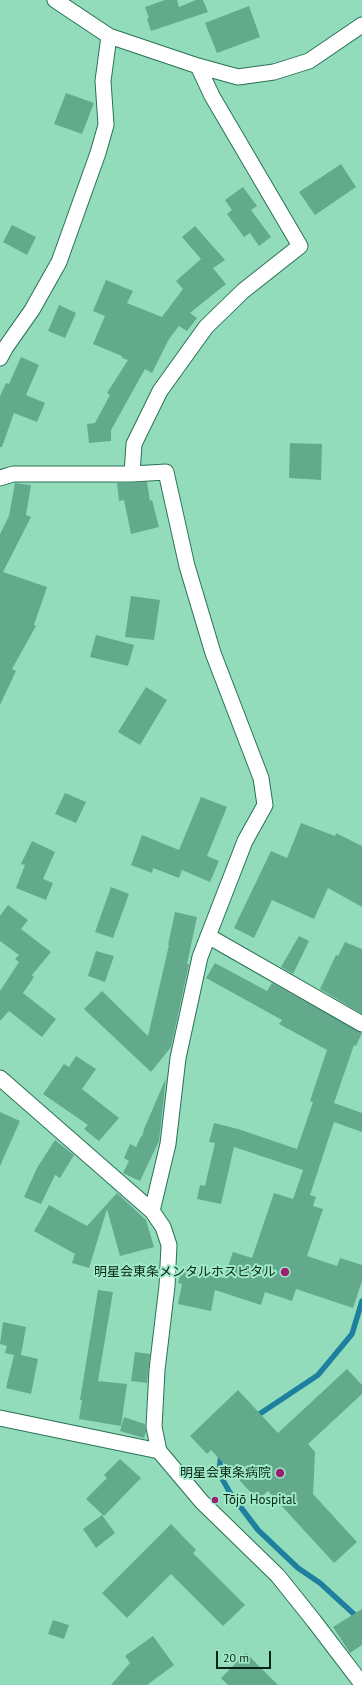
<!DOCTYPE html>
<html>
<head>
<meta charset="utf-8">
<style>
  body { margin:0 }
  #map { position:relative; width:362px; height:1685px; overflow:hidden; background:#93dcbb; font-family:"PT Sans",sans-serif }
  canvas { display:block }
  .scale { position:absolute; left:216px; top:1651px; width:55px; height:18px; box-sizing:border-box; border:2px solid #07261a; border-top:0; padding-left:5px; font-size:12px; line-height:14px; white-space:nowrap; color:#07261a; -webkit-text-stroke:3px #a0e9c7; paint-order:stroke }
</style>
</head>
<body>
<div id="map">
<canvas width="362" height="1685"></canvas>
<div class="scale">20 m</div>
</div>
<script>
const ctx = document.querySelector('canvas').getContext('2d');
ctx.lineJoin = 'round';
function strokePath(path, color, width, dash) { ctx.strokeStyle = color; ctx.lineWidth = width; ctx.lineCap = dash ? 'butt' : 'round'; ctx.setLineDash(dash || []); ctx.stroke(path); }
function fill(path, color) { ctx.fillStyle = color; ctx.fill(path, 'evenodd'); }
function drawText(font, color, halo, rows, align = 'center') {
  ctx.font = font + ' "PT Sans","Noto Sans JP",sans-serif'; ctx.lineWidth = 4; ctx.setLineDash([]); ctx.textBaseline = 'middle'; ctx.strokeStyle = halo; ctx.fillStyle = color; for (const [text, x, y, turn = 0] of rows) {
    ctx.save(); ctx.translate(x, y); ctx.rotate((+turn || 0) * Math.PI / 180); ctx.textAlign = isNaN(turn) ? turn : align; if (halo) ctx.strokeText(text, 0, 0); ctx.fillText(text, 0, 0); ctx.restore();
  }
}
const stream = new Path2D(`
  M255,1417L318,1375L352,1334L362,1301
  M221,1453L219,1473L230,1493L258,1530L298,1568L320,1583L356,1616L362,1624`);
const building = new Path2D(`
  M165,0H177L179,7L196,0H203L208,12L151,31L147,19L149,18L145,7Z
  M249,6L260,37L217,53L205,23Z
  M66,93L94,103L82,134L54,124Z
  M341,164L356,187L315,215L299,192Z
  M243,187L257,206L251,210L271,237L259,246L250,233L244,237L227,214L232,210L225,200Z
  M12,225L36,237L27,255L3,242Z
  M195,226L225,260L213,268L226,284L190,313L197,318L187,331L179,326L169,339L152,373L145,369L111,430V441L89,443L87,424L95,423L110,395L107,393L128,360L122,358V356L93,344L105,316L93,311L106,280L133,291L127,303L162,317L183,289L176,281L201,259L182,237Z
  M59,305L76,313L65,338L48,331Z
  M21,357L39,365L26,395L45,403L37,422L14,413L2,447H0V396L6,383L9,384Z
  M290,443L322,444L321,480L289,478Z
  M147,482L150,501L152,500L159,527L131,534L124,500L119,501L117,483Z
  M15,483L31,485L26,515L31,517L3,572L47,587L34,625L36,626L12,669L16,671L0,705V534L9,516Z
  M131,596L160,600L154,640L125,637Z
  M96,635L134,645L128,666L90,657Z
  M146,687L167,700L140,745L118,732Z
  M65,793L86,802L76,823L55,814Z
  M201,797L227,807L207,856L219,861L210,882L182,870L179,878L153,868L152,873L131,865L142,835L179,850Z
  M301,823L335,836L336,833L362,846V907L328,888L314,919L272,900L254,938L234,928L271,851L287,858Z
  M32,841L55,852L43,879L53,883L46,900L16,888L25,865L21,864Z
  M111,887L129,894L113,938L95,932Z
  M8,905L28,920L21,929L51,952L32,975L34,977L23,993L56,1019L42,1037L9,1011L0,1021V991L19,962L15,959L19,955L0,941V916Z
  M175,912L197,917L187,964H189L171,1047L151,1072L84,1009L102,991L148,1036L169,945H168Z
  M299,936L309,941L293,974L281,967Z
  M345,942L362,949V1014L320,989L336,955L338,956Z
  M96,951L114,956L105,982L88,976Z
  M215,963L267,991L272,983L362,1033L356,1046L354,1045L334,1103L362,1113V1132L334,1122L310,1195L316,1197L313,1206L323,1209L307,1256L337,1266L340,1258L362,1265V1281L353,1308L296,1289L292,1301L265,1292L261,1305L215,1290L211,1311L178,1304L182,1284L178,1283L182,1269L224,1278L233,1252L252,1258L274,1193L293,1199L303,1170L234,1147L221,1204L197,1199L200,1185L205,1186L215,1143L209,1142L214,1123L238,1129L297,1149L313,1102L310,1101L327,1050L279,1024L282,1020L206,978Z
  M76,1056L96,1069L82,1089L119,1118L99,1141L84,1129L88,1125L43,1094L64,1064L69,1067Z
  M166,1078L159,1141L140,1181L123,1173L129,1161L124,1158L130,1144L136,1147L141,1136L142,1137L144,1129Z
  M0,1112L20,1121L0,1166Z
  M55,1140L74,1155L60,1178L55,1175L41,1204L24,1197L37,1168Z
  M117,1193L146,1220L154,1247L120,1256L107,1209L89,1268L72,1263L75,1254L34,1231L49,1205L87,1226Z
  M98,1290L113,1292L98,1381L127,1384L121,1426L79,1419L82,1400H80Z
  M3,1322L26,1327L21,1355L38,1359L31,1394L6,1388L14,1355L5,1353L7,1346L0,1344Z
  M135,1352L150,1354L147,1383L131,1381Z
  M347,1369L362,1385V1394L308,1444L315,1452L313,1494L357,1542L334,1563L268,1491L258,1500L211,1450L207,1454L190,1436L238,1390L278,1433Z
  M124,1417L145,1424L146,1432L144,1438L120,1431Z
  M120,1459L141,1478L104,1516L86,1499L107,1478L104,1475Z
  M102,1515L115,1533L96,1548L83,1529Z
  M171,1524L196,1550L193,1553L245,1605L223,1626L171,1574L127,1618L102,1593Z
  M362,1609V1645L350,1653L333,1627Z
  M53,1620L69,1625L64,1639L48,1634Z
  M153,1636L174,1665L147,1685H111L130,1663L125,1656Z
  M246,1653L278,1685H228L221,1678Z`);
const street = new Path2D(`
  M55,0L109,36L198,66L238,77L274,72L309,61L362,25
  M0,358L6,347L32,310L59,262L98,153L106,125L103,81L109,36
  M132,474L134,444L160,391L206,327L243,291L300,246L212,96L198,66
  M0,478L13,474H132L166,472L187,566L213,653L261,778L265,805L245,841L200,957L178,1058L168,1144L152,1211
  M208,936L362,1024
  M0,1078L152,1211L163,1227L169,1245L167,1286L157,1370L154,1427L159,1451L202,1502L278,1576L314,1621L362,1684
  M0,1418L159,1451`);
const markers = [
  [285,1272,5,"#9c1f74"],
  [280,1473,5,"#9c1f74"],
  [215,1500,4,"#9c1f74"]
];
const poiNames = [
  ["明星会東条メンタルホスピタル",276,1272],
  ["明星会東条病院",271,1473],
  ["Tōjō Hospital",223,1500,"left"]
];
strokePath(stream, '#1e809e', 5.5);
fill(building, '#62aa8b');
strokePath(street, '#277255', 17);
strokePath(street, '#fff', 15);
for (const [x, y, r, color] of markers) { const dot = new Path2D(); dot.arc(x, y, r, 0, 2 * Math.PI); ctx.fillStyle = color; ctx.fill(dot); strokePath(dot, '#a0e9c7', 1.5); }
drawText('13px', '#07261a', '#a0e9c7', poiNames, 'right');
</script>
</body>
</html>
